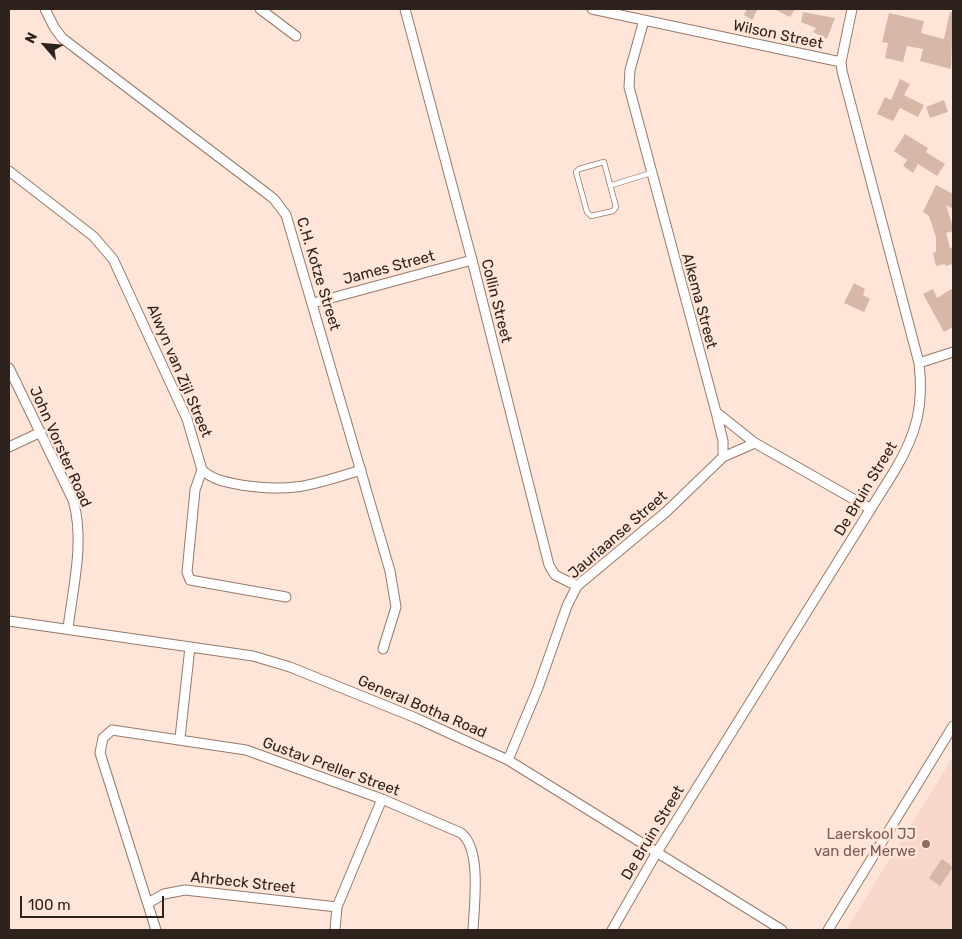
<!DOCTYPE html>
<html>
<head>
<meta charset="utf-8">
<style>
  body { margin:0 }
  #map { position:relative; width:962px; height:939px; overflow:hidden; background:#ffe5d7; font-family:Rubik,sans-serif }
  canvas { display:block }
  .frame { position:absolute; inset:0; border:10px solid #2e221c; pointer-events:none }
  .north { position:absolute; left:20px; top:20px; width:50px; height:50px; -webkit-text-stroke:4px #ffe5d7; paint-order:stroke; rotate:297deg; font-size:14px; font-weight:700; line-height:20px; text-align:center; color:#2e221c }
  .north::after { content:''; display:block; margin:auto; width:18px; height:22px; background:#2e221c; clip-path:polygon(50% 0,100% 100%,50% 72%,0 100%) }
  .scale { position:absolute; left:20px; top:896px; width:144px; height:22px; box-sizing:border-box; border:2px solid #2e221c; border-top:0; padding-left:6px; font-size:15px; line-height:18px; white-space:nowrap; color:#2e221c; -webkit-text-stroke:4px #ffe5d7; paint-order:stroke }
</style>
</head>
<body>
<div id="map">
<canvas width="962" height="939"></canvas>
<div class="frame"></div>
<div class="north">N</div>
<div class="scale">100 m</div>
</div>
<script>
const ctx = document.querySelector('canvas').getContext('2d');
ctx.lineJoin = 'round';
function fill(path, color) { ctx.fillStyle = color; ctx.fill(path, 'evenodd'); }
function strokePath(path, color, width, dash) { ctx.strokeStyle = color; ctx.lineWidth = width; ctx.lineCap = dash ? 'butt' : 'round'; ctx.setLineDash(dash || []); ctx.stroke(path); }
function drawText(font, color, halo, rows, align = 'center') {
  ctx.font = font + ' Rubik,sans-serif'; ctx.lineWidth = 5; ctx.setLineDash([]); ctx.textBaseline = 'middle'; ctx.strokeStyle = halo; ctx.fillStyle = color; for (const [text, x, y, turn = 0] of rows) {
    ctx.save(); ctx.translate(x, y); ctx.rotate((+turn || 0) * Math.PI / 180); ctx.textAlign = isNaN(turn) ? turn : align; if (halo) ctx.strokeText(text, 0, 0); ctx.fillText(text, 0, 0); ctx.restore();
  }
}
const built = new Path2D(`
  M953,757V930H846Z`);
const building = new Path2D(`
  M747,9H758L752,20L744,15Z
  M774,9H795L790,17Z
  M803,12L835,18L827,39L813,32L816,28L801,22Z
  M950,12H953L951,69L920,61L923,49L907,46L903,62L885,58L888,43L882,42L889,13L924,21L921,33L944,39Z
  M900,79L910,84L904,95L924,105L918,117L900,108L893,121L877,114L885,97L891,100Z
  M944,100L948,112L930,118L926,107Z
  M905,134L928,148L926,152L945,164L937,176L918,164L913,173L903,166L907,160L894,151Z
  M936,185L953,194V209L946,205L953,227V231L946,233L950,248L953,247V264L945,266V264L936,266L933,253L936,252V237L929,216L923,212Z
  M854,283L865,289L863,295L870,299L864,312L844,303Z
  M953,288V327L944,332L923,294L933,289L937,298Z
  M942,859L953,867L940,886L929,878Z`);
const lane = new Path2D(`
  M604,162L616,207L613,211L591,216L587,212L576,172L579,169Z
  M612,185L651,173`);
const street = new Path2D(`
  M45,9L54,27L62,38L265,192L274,199L286,215L390,571L396,607L383,649
  M260,9L296,36
  M405,9L472,260L549,565L555,575L577,586
  M592,9L841,62
  M644,20L630,70L629,87L716,412L755,443L871,509
  M9,171L93,236L113,259L187,419L202,470C213,480 226,482 241,485C293,493 312,485 361,470
  M313,303L472,260
  M919,363L953,352
  M9,368L73,500C85,540 73,587 68,628
  M716,412L723,441V457
  M9,447L41,432
  M202,470L195,490L187,572L190,580L286,597
  M9,621L253,656L290,667L416,718L508,760L782,930
  M180,738L190,647
  M508,760L538,688L567,606L577,586L666,512L723,457L755,443
  M148,903L164,894L185,890L337,907
  M156,930L100,753L103,738L112,730L246,750L382,799L461,833C482,849 474,906 473,930
  M335,930L337,907L382,799
  M612,930L657,852L895,470C917,433 924,405 919,363L842,71L841,62L852,9
  M828,930L953,726`);
const markers = [
  [926,844,5,"#8d6e63"]
];
const streetNames = [
  ["Wilson Street",778,35,12],
  ["James Street",389,268,-15],
  ["C.H. Kotze Street",318,274,73],
  ["Collin Street",496,301,76],
  ["Alkema Street",699,301,75],
  ["Alwyn van Zijl Street",179,371,67],
  ["John Vorster Road",60,447,66],
  ["De Bruin Street",866,489,-59],
  ["Jauriaanse Street",618,535,-41],
  ["General Botha Road",422,707,23],
  ["Gustav Preller Street",331,767,20],
  ["De Bruin Street",653,833,-59],
  ["Ahrbeck Street",243,883,6]
];
const educationNames = [
  ["Laerskool JJ",916,835],
  ["van der Merwe",916,852]
];
fill(built, '#f7d7c7');
fill(building, '#d7b8a7');
strokePath(lane, '#96796a', 6);
strokePath(street, '#96796a', 11);
strokePath(lane, '#fff', 4.5);
strokePath(street, '#fff', 9);
for (const [x, y, r, color] of markers) { const dot = new Path2D(); dot.arc(x, y, r, 0, 2 * Math.PI); ctx.fillStyle = color; ctx.fill(dot); strokePath(dot, '#ffe5d7', 2); }
drawText('15px', '#2e221c', '#ffe5d7', streetNames);
drawText('15px', '#785e54', '#ffe5d7', educationNames, 'right');
</script>
</body>
</html>
